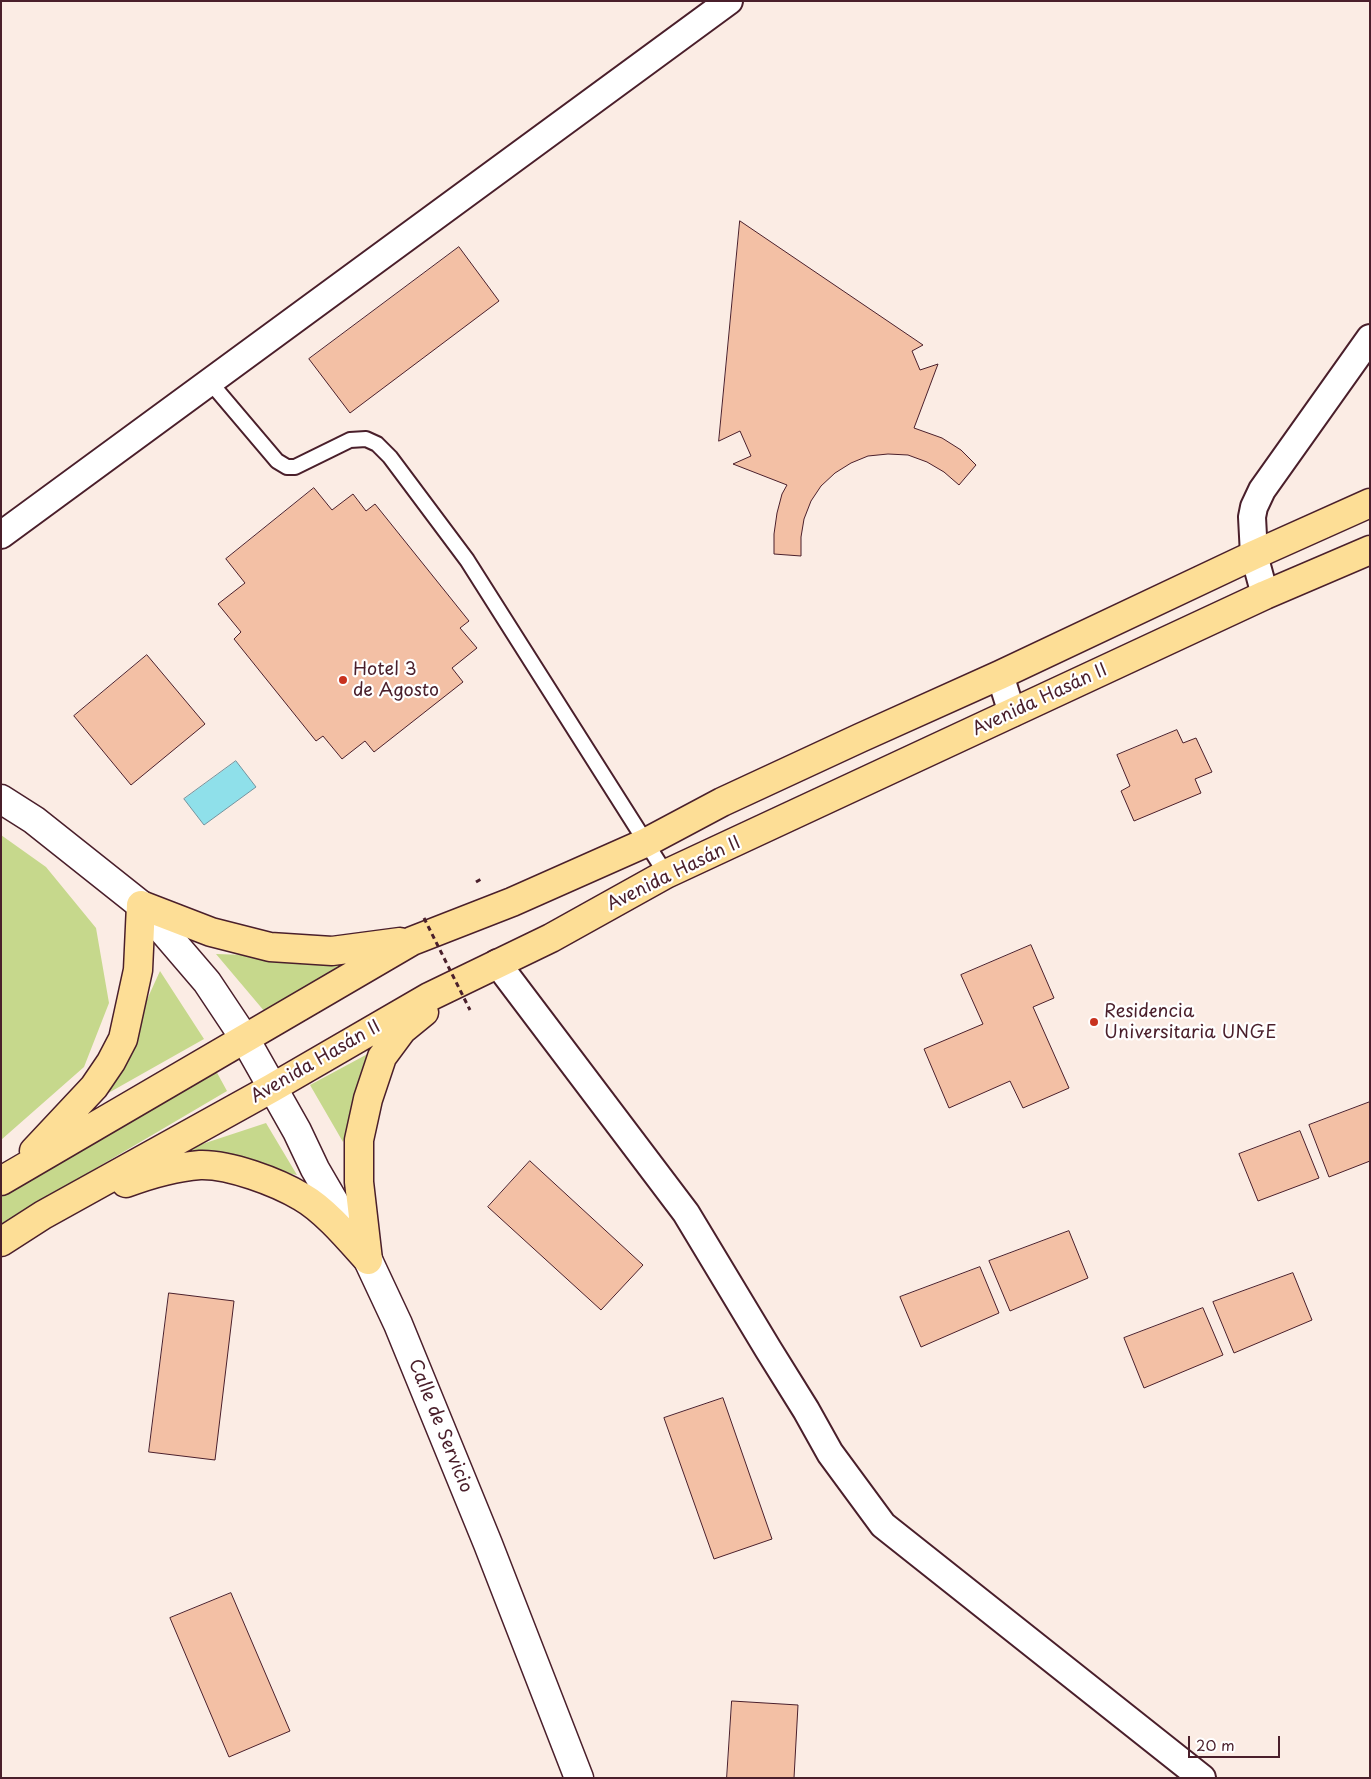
<!DOCTYPE html>
<html>
<head>
<meta charset="utf-8">
<style>
  body { margin:0 }
  #map { position:relative; width:1371px; height:1779px; overflow:hidden; background:#fbece4; font-family:"Playpen Sans",sans-serif }
  canvas { display:block }
  .frame { position:absolute; inset:0; border:2px solid #4a1f2b; pointer-events:none }
  .scale { position:absolute; left:1188px; top:1736px; width:92px; height:22px; box-sizing:border-box; border:2px solid #4a1f2b; border-top:0; padding-left:6px; font-size:15px; line-height:18px; white-space:nowrap; color:#4a1f2b; -webkit-text-stroke:4px #fff; paint-order:stroke }
</style>
</head>
<body>
<div id="map">
<canvas width="1371" height="1779"></canvas>
<div class="frame"></div>
<div class="scale">20 m</div>
</div>
<script>
const ctx = document.querySelector('canvas').getContext('2d');
ctx.lineJoin = 'round';
function fill(path, color) { ctx.fillStyle = color; ctx.fill(path, 'evenodd'); }
function strokePath(path, color, width, dash) { ctx.strokeStyle = color; ctx.lineWidth = width; ctx.lineCap = dash ? 'butt' : 'round'; ctx.setLineDash(dash || []); ctx.stroke(path); }
function drawText(font, color, halo, rows, align = 'center') {
  ctx.font = font + ' "Playpen Sans",sans-serif'; ctx.lineWidth = 4.5; ctx.setLineDash([]); ctx.textBaseline = 'middle'; ctx.strokeStyle = halo; ctx.fillStyle = color; for (const [text, x, y, turn = 0] of rows) {
    ctx.save(); ctx.translate(x, y); ctx.rotate((+turn || 0) * Math.PI / 180); ctx.textAlign = isNaN(turn) ? turn : align; if (halo) ctx.strokeText(text, 0, 0); ctx.fillText(text, 0, 0); ctx.restore();
  }
}
const green = new Path2D(`
  M1,835L46,867L96,928L109,1003L84,1067L1,1140Z
  M216,954L368,959L265,1012Z
  M160,971L204,1039L103,1096Z
  M375,1050L343,1142L310,1085Z
  M215,1069L227,1091L1,1224V1197Z
  M266,1123L297,1175L175,1153Z`);
const water = new Path2D(`
  M236,761L256,787L204,825L184,799Z`);
const building = new Path2D(`
  M740,221L923,345L912,351L920,370L938,364L914,428L942,438L961,450L976,465L959,485L944,472L927,462L908,455L888,454L868,456L851,463L835,473L821,486L811,501L804,519L801,537V556L774,554V534L777,513L782,494L787,485L733,464L751,456L740,431L719,441Z
  M459,247L499,301L350,413L309,359Z
  M314,488L332,510L353,494L366,511L375,504L469,621L460,628L477,648L452,668L463,682L374,752L365,741L342,759L323,736L316,741L234,639L241,632L218,604L245,583L226,559Z
  M147,655L205,724L131,785L74,716Z
  M1177,730L1183,743L1196,738L1212,772L1195,779L1201,793L1134,821L1121,791L1130,786L1117,755Z
  M1031,945L1054,998L1033,1007L1069,1088L1023,1108L1010,1081L949,1108L924,1049L983,1024L961,975Z
  M1370,1102V1161L1329,1177L1309,1125Z
  M1300,1131L1319,1178L1258,1201L1239,1154Z
  M530,1161L643,1265L601,1310L488,1207Z
  M1069,1231L1088,1278L1010,1311L989,1261Z
  M980,1267L999,1313L921,1347L900,1297Z
  M1293,1273L1312,1320L1234,1353L1213,1302Z
  M169,1293L234,1301L215,1460L149,1452Z
  M1203,1308L1223,1355L1144,1388L1124,1338Z
  M723,1398L772,1539L714,1559L664,1418Z
  M231,1593L290,1731L229,1757L170,1618Z
  M732,1701L798,1705L794,1778H727Z`);
const path = new Path2D(`
  M476,882L483,878`);
const service = new Path2D(`
  M210,382L277,461L287,467H295L350,440L366,439L377,444L390,457L467,560L666,874`);
const minor = new Path2D(`
  M1,535L729,1
  M1265,595L1254,555L1252,517L1254,507L1262,490L1370,338
  M1000,675L1012,713
  M497,963L686,1213L768,1349L806,1410L830,1453L883,1525L1202,1778`);
const tertiary = new Path2D(`
  M1,799L34,820L141,905L207,982L245,1039L297,1131L315,1169L368,1260L398,1324L488,1544L579,1778`);
const primary = new Path2D(`
  M34,1151L94,1087L111,1062L123,1039L138,970L141,905L211,932L270,947L332,951L400,942
  M1,1181L412,941L512,902L645,843L722,802L860,738L1000,675L1254,555L1370,503
  M126,1183C150,1174 174,1167 200,1165C229,1164 277,1182 302,1197C325,1210 350,1240 368,1260
  M1,1242L43,1215L272,1088L429,997L551,938L666,874L1265,595L1370,550
  M368,1260L359,1182V1140L368,1099L382,1057L402,1030L424,1012`);
const pathBridge = new Path2D(`
  M424,918L470,1010`);
const markers = [
  [343,680,5,"#c8321e"],
  [1094,1022,5,"#c8321e"]
];
const poiNames = [
  ["Hotel 3",353,670],
  ["de Agosto",353,691],
  ["Residencia",1104,1012],
  ["Universitaria UNGE",1104,1033]
];
const streetNames = [
  ["Avenida Hasán II",1040,700,-25],
  ["Avenida Hasán II",674,874,-26],
  ["Avenida Hasán II",316,1062,-30],
  ["Calle de Servicio",440,1426,68]
];
fill(green, '#c6d88c');
fill(water, '#8fe0ea');
strokePath(water, '#73939e', 1);
fill(building, '#f3c0a5');
strokePath(building, '#4a1f2b', 1);
strokePath(service, '#4a1f2b', 18);
strokePath(minor, '#4a1f2b', 30);
strokePath(tertiary, '#4a1f2b', 31);
strokePath(primary, '#4a1f2b', 31);
strokePath(path, '#4a1f2b', 3, [5, 4]);
strokePath(service, '#fff', 14);
strokePath(minor, '#fff', 26);
strokePath(tertiary, '#fff', 28);
strokePath(primary, '#fdde96', 28);
strokePath(pathBridge, '#4a1f2b', 3, [5, 4]);
for (const [x, y, r, color] of markers) { const dot = new Path2D(); dot.arc(x, y, r, 0, 2 * Math.PI); ctx.fillStyle = color; ctx.fill(dot); strokePath(dot, '#fff', 2); }
drawText('18px', '#4a1f2b', '#fff', poiNames, 'left');
drawText('18px', '#4a1f2b', '#fff', streetNames);
</script>
</body>
</html>
